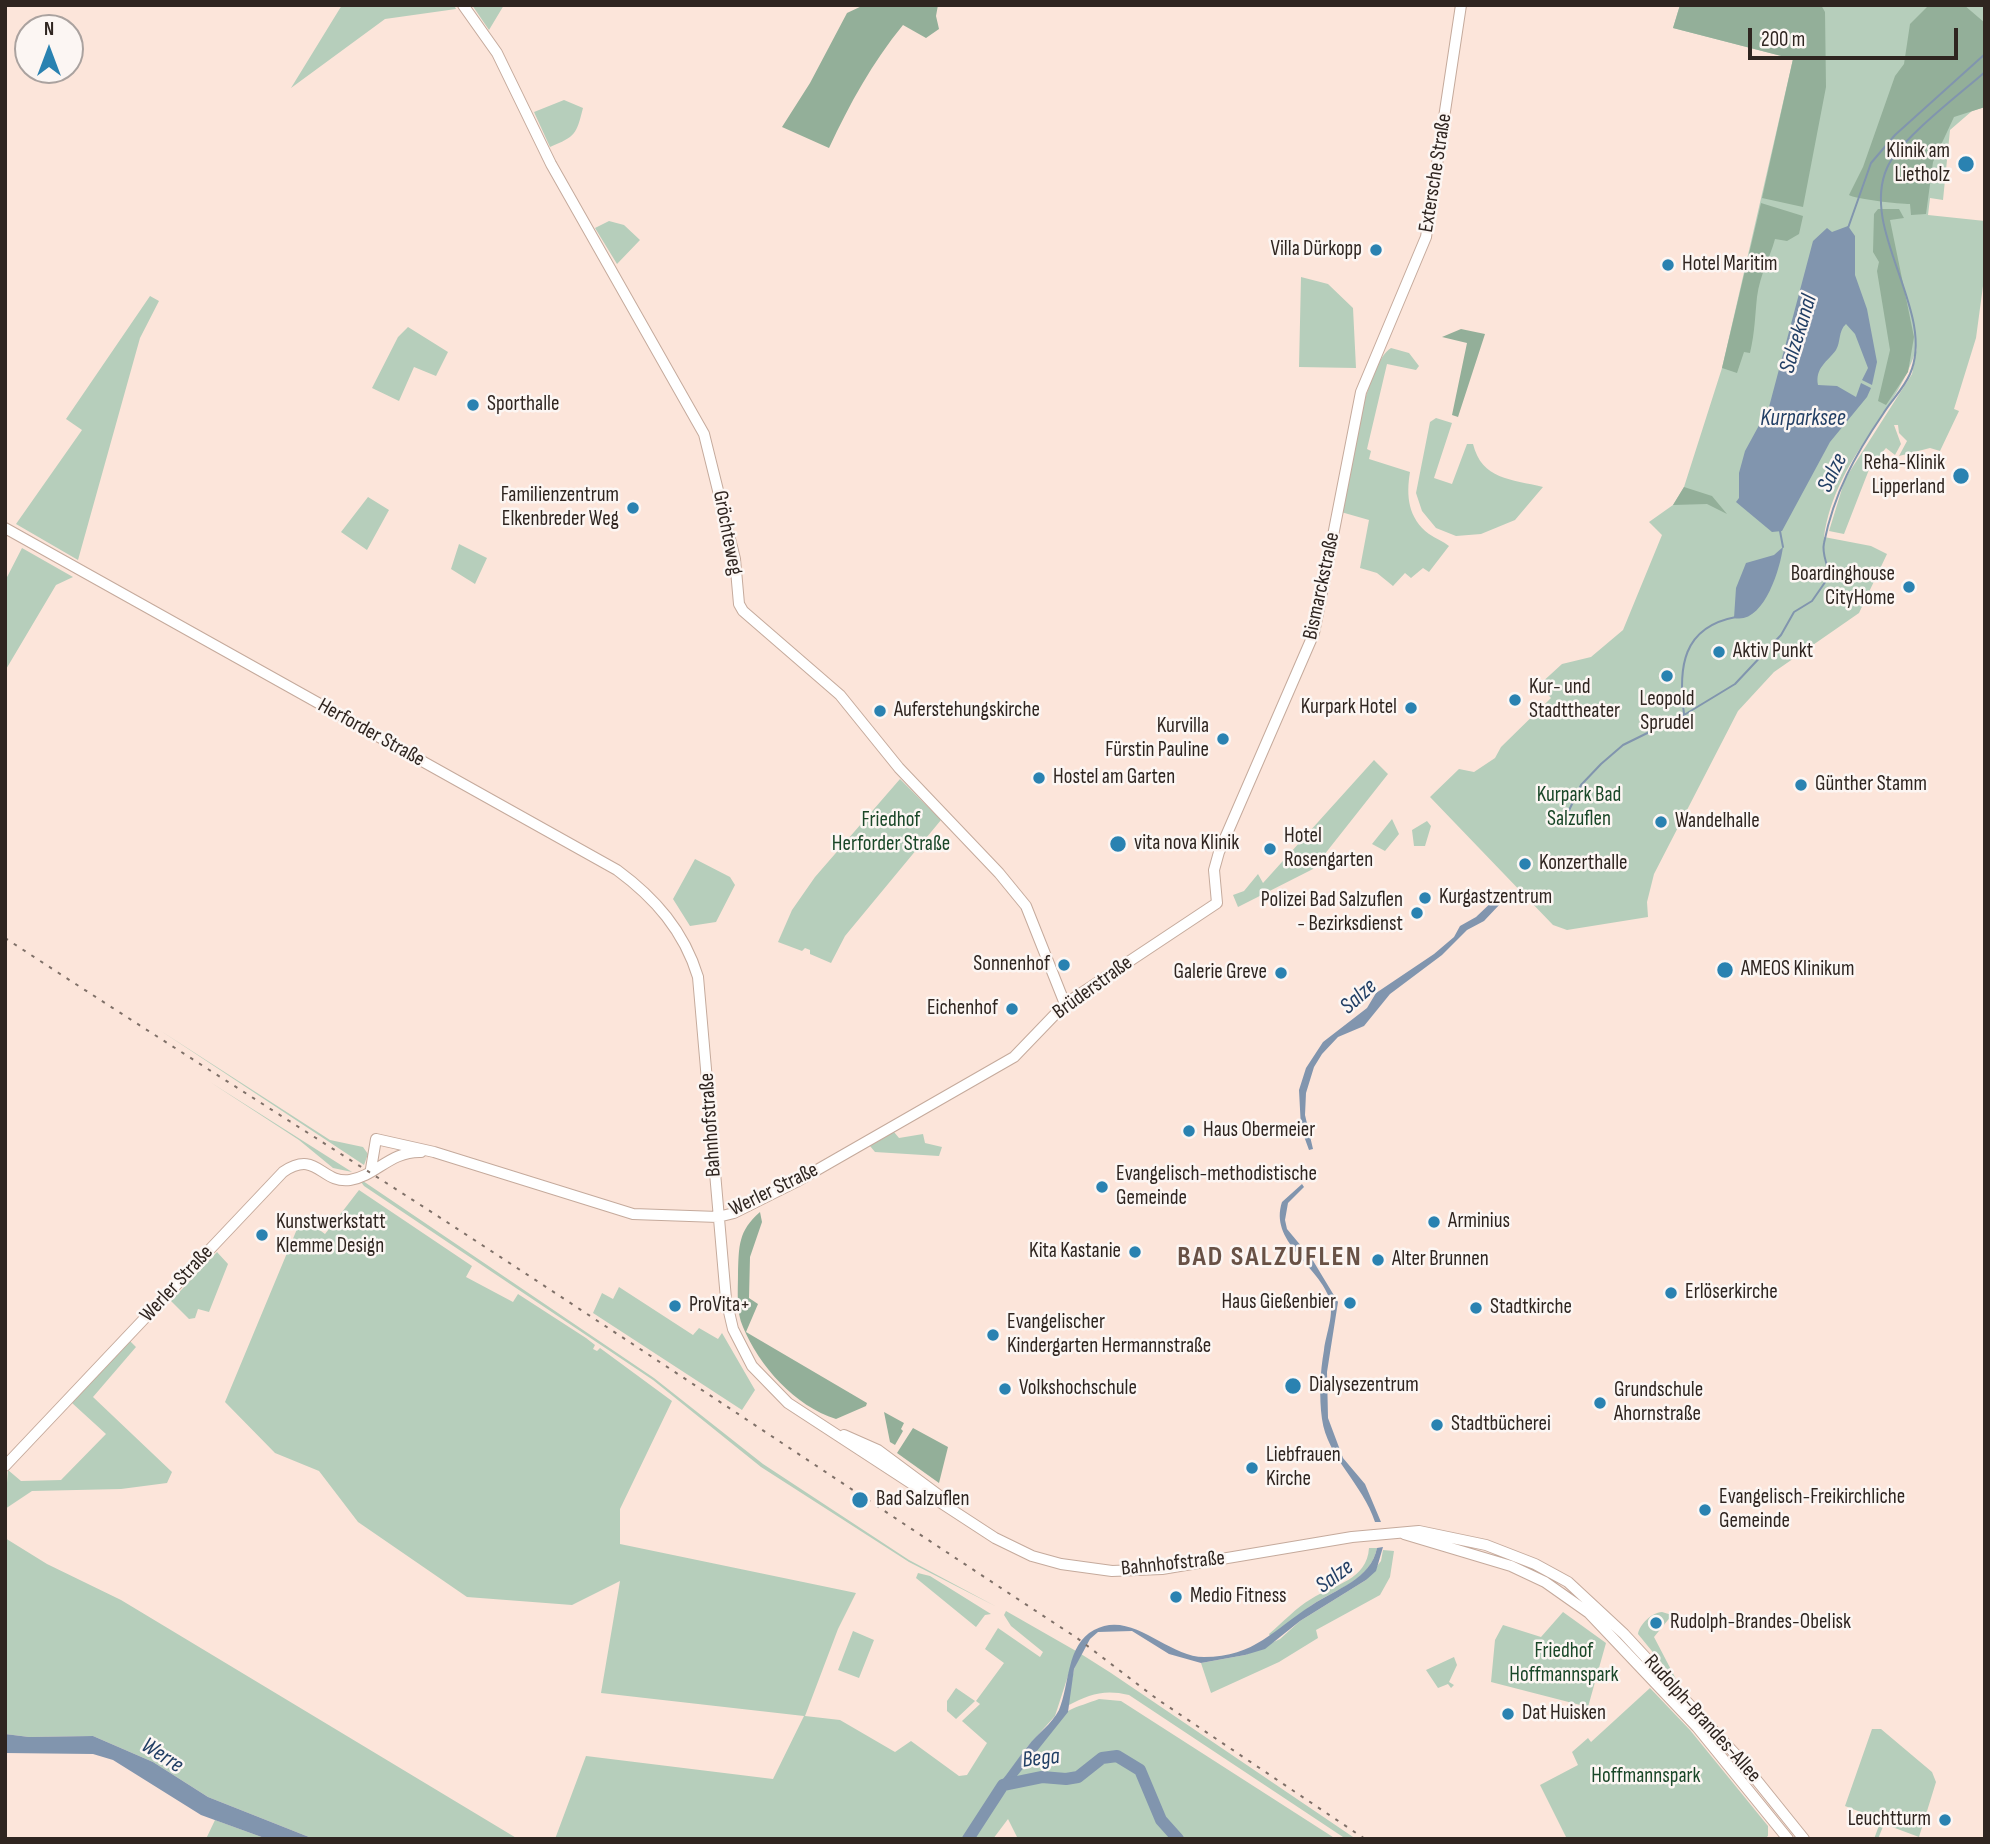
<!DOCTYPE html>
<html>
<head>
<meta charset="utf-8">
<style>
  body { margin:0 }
  #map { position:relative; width:1990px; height:1844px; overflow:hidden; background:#fce5da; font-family:"Sofia Sans Condensed",sans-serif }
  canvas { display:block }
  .frame { position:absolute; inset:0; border:7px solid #2f2520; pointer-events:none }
  .north { position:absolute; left:14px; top:14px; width:70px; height:70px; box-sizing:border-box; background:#fcf6f3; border:2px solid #aaa29f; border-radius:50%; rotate:0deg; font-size:19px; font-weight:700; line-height:28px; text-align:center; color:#2f2520 }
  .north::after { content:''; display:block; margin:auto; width:24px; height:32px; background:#2a82b1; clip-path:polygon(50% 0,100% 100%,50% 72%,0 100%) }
  .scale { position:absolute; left:1748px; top:28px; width:210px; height:32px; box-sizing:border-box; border:4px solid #2f2520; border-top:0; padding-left:9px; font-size:21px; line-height:24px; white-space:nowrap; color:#2f2520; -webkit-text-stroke:5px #fcf6f3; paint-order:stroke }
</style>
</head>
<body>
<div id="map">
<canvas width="1990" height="1844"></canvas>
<div class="frame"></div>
<div class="north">N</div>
<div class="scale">200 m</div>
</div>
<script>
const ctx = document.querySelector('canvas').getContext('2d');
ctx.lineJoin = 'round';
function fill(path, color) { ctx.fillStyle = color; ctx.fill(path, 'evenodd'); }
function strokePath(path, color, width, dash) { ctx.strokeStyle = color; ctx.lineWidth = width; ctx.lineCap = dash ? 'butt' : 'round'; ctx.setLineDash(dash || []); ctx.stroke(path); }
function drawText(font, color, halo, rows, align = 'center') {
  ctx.font = font + ' "Sofia Sans Condensed",sans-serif'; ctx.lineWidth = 5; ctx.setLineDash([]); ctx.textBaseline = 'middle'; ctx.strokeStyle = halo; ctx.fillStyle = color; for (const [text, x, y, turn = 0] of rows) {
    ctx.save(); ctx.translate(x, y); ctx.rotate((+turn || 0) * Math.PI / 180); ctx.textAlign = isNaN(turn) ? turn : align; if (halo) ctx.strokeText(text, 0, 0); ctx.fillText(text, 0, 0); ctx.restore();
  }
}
const green = new Path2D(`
  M342,5H454L456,9L385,19L291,88Z
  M472,5H504L489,30Z
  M1680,5H1985V107L1972,111L1950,130L1943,200L1930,198L1928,215L1985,221V271L1976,338L1954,409L1959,411L1940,451L1930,448L1899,456L1907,441L1899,433L1898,425H1894L1901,444L1895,455L1886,448L1870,467L1844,534L1829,531L1845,479L1912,374L1917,347C1895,418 1836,456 1824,537L1871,546L1887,554L1859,613L1774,672L1738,711L1654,874L1647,902L1648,917L1567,930L1553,925L1430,797L1459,769L1474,772L1495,758L1501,747L1551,698L1539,685L1562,664L1591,657L1623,630L1662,535L1649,522L1673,505L1684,487L1722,368L1793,59L1673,28Z
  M564,100L583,108C576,135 576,136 550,147L534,112Z
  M609,221L624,225L640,240L617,264L595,228Z
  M1301,277L1328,284L1353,308L1356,368L1299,367Z
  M150,296L159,301L140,338L78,560L16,524L82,430L66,419Z
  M408,327L448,352L436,376L414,367L399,401L372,388L398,337Z
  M1391,348L1409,353L1419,366L1416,370L1387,364L1367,449L1371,451L1369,459L1410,472C1406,496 1408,518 1429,534C1436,539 1443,541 1449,546L1429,572L1423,568L1411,578L1405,573L1393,586L1377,573L1360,568L1369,520L1341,512C1348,479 1365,363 1391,348Z
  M1436,418L1452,423L1434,478L1452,484L1467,444H1473C1482,480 1511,479 1543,487L1515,520L1481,534L1456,536L1436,528L1422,511L1416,493L1430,422Z
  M368,497L389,510L367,550L341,532Z
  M459,544L487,558L475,584L451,569Z
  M22,548L73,577L56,585L5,671V581Z
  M1374,760L1388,774L1313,869L1238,907L1233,895L1244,891L1258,874L1263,883Z
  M900,779L941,820L845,936L831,963L810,954V950L805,948L802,951L778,942L792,910L815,877Z
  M1392,819L1399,834L1385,851L1372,844Z
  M1427,821L1431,826L1425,846H1414L1412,830Z
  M695,859L730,877L735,885L716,922L690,926L673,899Z
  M161,1031L330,1140L363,1147L368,1154L364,1165Z
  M210,1082L352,1172L333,1168L299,1140Z
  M894,1132L899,1138L923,1134L925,1143L942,1147L939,1156L875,1152L870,1146Z
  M363,1181L654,1378L763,1464L909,1560L997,1607L909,1562L761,1467L653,1380L364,1186L361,1182Z
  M359,1190L472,1266L466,1277L513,1302L518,1294L586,1338L595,1345L593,1349L597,1351L600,1348L672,1401L620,1509V1544L856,1593L838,1629L805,1716L840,1720L895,1752L911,1741L959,1776L967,1775L987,1743L962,1721L980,1704L976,1701L1004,1663L985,1649L998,1628L1040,1657L1043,1652L1011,1626L1004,1615L1006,1611L1076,1651L1055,1716L1028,1746L962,1839H555L586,1756L773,1779L804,1716L601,1693L620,1581L572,1605L467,1597L358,1522L319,1471L275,1453L225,1402L302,1217L325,1234Z
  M217,1252L228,1264L209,1312L198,1309L195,1318L189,1319L171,1301Z
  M619,1287L693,1335L699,1328L718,1339L722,1333L755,1390L742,1410L593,1313L602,1293L613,1299Z
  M129,1340L136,1347L93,1397L172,1472L167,1483L121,1489L32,1491L5,1509L8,1470L21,1481L61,1480L106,1434L72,1403Z
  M5,1538L47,1564L121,1600L518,1839H314L208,1797L153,1762L93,1736L29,1737L5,1734Z
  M1369,1548H1377C1370,1583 1330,1590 1305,1610C1293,1619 1282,1629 1271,1638L1269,1634C1283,1622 1296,1608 1311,1599C1335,1584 1367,1580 1369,1548Z
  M1383,1550L1394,1551L1390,1577L1380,1595L1316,1630L1318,1638L1279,1662L1211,1693L1201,1663L1245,1655L1280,1639L1300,1621L1366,1580L1381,1561Z
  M918,1573L930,1576L991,1614L985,1615L976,1627L916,1578Z
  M1563,1612L1606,1643L1588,1707L1491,1682L1495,1640L1503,1625L1541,1637Z
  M1662,1612L1672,1615L1654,1637L1678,1683L1638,1634C1640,1624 1651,1613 1662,1612Z
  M853,1631L874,1640L859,1678L838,1670Z
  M1081,1654L1111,1673L1356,1839H1346L1129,1695C1104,1689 1090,1694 1067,1706L1074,1669Z
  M1454,1657L1457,1665L1449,1682L1454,1685L1451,1688L1448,1684L1438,1688L1426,1670Z
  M956,1688L975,1701L956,1719L947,1711V1701Z
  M1650,1688L1690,1730L1768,1826V1836L1764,1839H1567L1540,1785L1578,1765L1572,1752L1588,1738L1591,1742Z
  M1099,1699L1121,1701L1336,1839H1018L1008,1819L993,1839H973C994,1809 1041,1730 1068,1711C1077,1706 1089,1703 1099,1699Z
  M1872,1729H1881L1932,1772L1936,1782L1919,1837L1884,1824L1878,1839H1874L1881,1820L1845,1806Z
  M215,1820L267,1839H206Z`);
const forest = new Path2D(`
  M864,5H938L936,16L939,29L926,38L903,25C872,63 850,103 829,148L782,127L810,83L847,13Z
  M1680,5H1821L1825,12L1826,87L1803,207L1762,198L1793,59L1673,28Z
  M1929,5H1964L1985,23V107L1954,117L1933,162L1926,214L1911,215L1910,204C1900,204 1854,199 1849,195L1863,167L1895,76L1904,64L1910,24Z
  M1761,203L1803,216L1799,234L1787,241L1775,239C1770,258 1760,274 1757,297C1755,315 1755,332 1750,353L1744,352L1737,373L1722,368Z
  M1899,209L1904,218L1890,220L1914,337L1908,372L1886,405L1878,401L1890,350L1877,271L1879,262L1873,252L1874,214L1878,209Z
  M1461,329L1485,334L1458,417L1452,415L1467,343L1442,337Z
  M1684,487L1712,496L1727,514L1707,504L1673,505Z
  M760,1212L762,1222L750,1257L749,1298L758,1304L746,1332L867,1403L866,1406L836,1419C795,1406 759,1366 743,1327C736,1312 738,1291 738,1274C739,1246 738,1231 760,1212Z
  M884,1412L904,1423L901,1429L903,1431L895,1445L890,1442Z
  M913,1428L948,1447L939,1483L897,1453Z`);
const water = new Path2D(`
  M1848,226L1855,236V275L1867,309L1877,362L1872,385L1862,380L1868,368L1855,334L1846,324C1838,331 1841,342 1836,350C1827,362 1815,368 1818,385L1837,386L1856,397L1861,383L1871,388L1867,397L1830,442L1782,531L1772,532L1736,502L1739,498V473L1745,451L1769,407L1813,241L1827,228L1832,232Z
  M1783,547C1780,570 1763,625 1734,618L1736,588L1746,563L1774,555Z
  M1496,898L1501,903L1484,921L1467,930L1442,955L1390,994L1364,1026L1338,1037L1322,1054L1314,1067L1306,1093L1305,1115L1313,1149L1309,1150L1301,1128L1299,1090L1306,1068L1323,1042L1367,1008L1376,993L1434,954L1454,937L1460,926L1476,917Z
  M1302,1184L1304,1187L1288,1203L1285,1220L1287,1229L1312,1259L1338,1302L1327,1372L1328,1418L1343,1458L1365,1484L1381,1522H1375C1363,1484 1327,1457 1322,1419C1319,1397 1320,1372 1324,1350C1326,1333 1335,1314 1329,1297C1316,1264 1269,1241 1282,1202Z
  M1383,1547L1376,1571L1366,1580L1300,1621L1265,1649L1245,1655L1201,1663L1169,1654L1132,1631L1098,1632L1090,1639L1074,1669L1068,1712L1013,1781L999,1784C1009,1772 1018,1758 1028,1746C1037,1734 1052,1724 1059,1710C1070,1684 1066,1645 1094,1630C1132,1609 1167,1657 1204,1657C1255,1657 1274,1629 1312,1605C1336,1589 1371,1579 1377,1548Z
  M5,1734L29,1737L93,1736L153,1762L208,1797L314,1839H267L201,1815L113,1760L93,1754L5,1753Z`);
const stream = new Path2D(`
  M1848,228L1871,163L1895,135L1985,54
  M1780,531L1783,547
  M1684,714C1678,668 1682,627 1736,617
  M1563,823L1581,785L1601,764L1623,745L1684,715L1735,684L1781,635L1794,612L1812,601L1828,578C1830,566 1821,556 1824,543C1834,493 1855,455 1883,414C1891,401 1904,388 1910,374C1937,312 1859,231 1887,168C1899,140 1960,94 1985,72`);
const river = new Path2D(`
  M968,1839L1003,1785L1042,1777L1066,1779L1078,1777L1102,1758L1117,1756L1140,1770L1161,1820L1178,1839`);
const secondary = new Path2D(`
  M463,5L497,53L551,164L704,434L735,559L739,604L743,611L840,695L899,768L999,873L1026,906L1065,1004
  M5,528L617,870C655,898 684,931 698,977L726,1299L733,1329L752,1366L788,1403L995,1538L1032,1556L1061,1564L1112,1571L1162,1569L1352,1537L1419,1531L1486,1545L1535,1564L1568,1582L1624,1634L1738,1757L1804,1839
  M371,1169L376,1139L434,1152L633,1214L718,1217L734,1213L796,1182L1014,1057L1065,1004L1217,903L1214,870L1219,852L1314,633L1361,392L1426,237L1461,5
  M844,1435L878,1450L948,1502
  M5,1466L283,1172C317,1149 321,1184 350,1180C376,1176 390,1151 421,1152
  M1404,1534L1511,1566L1545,1582L1589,1613L1697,1727L1788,1839`);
const rail = new Path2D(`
  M5,938C147,1031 290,1121 433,1213C648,1353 862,1497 1077,1638L1157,1699L1365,1839`);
const markers = [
  [1966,164,9,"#2a82b1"],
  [1376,250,7,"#2a82b1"],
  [1668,265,7,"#2a82b1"],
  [473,405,7,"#2a82b1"],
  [1961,476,9,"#2a82b1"],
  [633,508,7,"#2a82b1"],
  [1909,587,7,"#2a82b1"],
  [1719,652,7,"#2a82b1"],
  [1667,676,7,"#2a82b1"],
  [1515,700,7,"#2a82b1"],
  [1411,708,7,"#2a82b1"],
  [880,711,7,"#2a82b1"],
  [1223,739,7,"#2a82b1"],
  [1039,778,7,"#2a82b1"],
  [1801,785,7,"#2a82b1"],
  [1661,822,7,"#2a82b1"],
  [1118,844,9,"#2a82b1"],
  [1270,849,7,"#2a82b1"],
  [1525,864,7,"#2a82b1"],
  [1425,898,7,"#2a82b1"],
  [1417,913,7,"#2a82b1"],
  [1064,965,7,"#2a82b1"],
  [1725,970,9,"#2a82b1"],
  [1281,973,7,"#2a82b1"],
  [1012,1009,7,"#2a82b1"],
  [1189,1131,7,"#2a82b1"],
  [1102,1187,7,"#2a82b1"],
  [1434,1222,7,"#2a82b1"],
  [262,1235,7,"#2a82b1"],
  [1135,1252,7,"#2a82b1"],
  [1378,1260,7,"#2a82b1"],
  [1671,1293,7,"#2a82b1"],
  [1350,1303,7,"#2a82b1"],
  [675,1306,7,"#2a82b1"],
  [1476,1308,7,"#2a82b1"],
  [993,1335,7,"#2a82b1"],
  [1293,1386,9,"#2a82b1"],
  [1005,1389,7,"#2a82b1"],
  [1600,1403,7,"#2a82b1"],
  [1437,1425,7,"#2a82b1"],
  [1252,1468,7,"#2a82b1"],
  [860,1500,9,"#2a82b1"],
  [1705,1510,7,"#2a82b1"],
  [1176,1597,7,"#2a82b1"],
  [1656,1623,7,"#2a82b1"],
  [1508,1714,7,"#2a82b1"],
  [1945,1820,7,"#2a82b1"]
];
const poiNames = [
  ["Klinik am",1950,152,"right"],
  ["Lietholz",1950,176,"right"],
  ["Villa Dürkopp",1362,250,"right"],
  ["Hotel Maritim",1682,265],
  ["Sporthalle",487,405],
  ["Reha-Klinik",1945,464,"right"],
  ["Lipperland",1945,488,"right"],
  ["Familienzentrum",619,496,"right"],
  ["Elkenbreder Weg",619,520,"right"],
  ["Boardinghouse",1895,575,"right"],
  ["CityHome",1895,599,"right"],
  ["Aktiv Punkt",1733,652],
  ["Kur- und",1529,688],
  ["Stadttheater",1529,712],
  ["Leopold",1667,700,"center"],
  ["Sprudel",1667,724,"center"],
  ["Kurpark Hotel",1397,708,"right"],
  ["Auferstehungskirche",894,711],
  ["Kurvilla",1209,727,"right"],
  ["Fürstin Pauline",1209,751,"right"],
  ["Hostel am Garten",1053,778],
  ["Günther Stamm",1815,785],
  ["Wandelhalle",1675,822],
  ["Hotel",1284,837],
  ["Rosengarten",1284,861],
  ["vita nova Klinik",1134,844],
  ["Konzerthalle",1539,864],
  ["Kurgastzentrum",1439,898],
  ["Polizei Bad Salzuflen",1403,901,"right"],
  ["- Bezirksdienst",1403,925,"right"],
  ["Sonnenhof",1050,965,"right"],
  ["AMEOS Klinikum",1741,970],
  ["Galerie Greve",1267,973,"right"],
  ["Eichenhof",998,1009,"right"],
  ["Haus Obermeier",1203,1131],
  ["Evangelisch-methodistische",1116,1175],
  ["Gemeinde",1116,1199],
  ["Arminius",1448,1222],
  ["Kunstwerkstatt",276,1223],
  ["Klemme Design",276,1247],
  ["Kita Kastanie",1121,1252,"right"],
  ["Alter Brunnen",1392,1260],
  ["Erlöserkirche",1685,1293],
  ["Haus Gießenbier",1336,1303,"right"],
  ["ProVita+",689,1306],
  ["Stadtkirche",1490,1308],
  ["Evangelischer",1007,1323],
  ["Kindergarten Hermannstraße",1007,1347],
  ["Dialysezentrum",1309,1386],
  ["Volkshochschule",1019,1389],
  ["Grundschule",1614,1391],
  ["Ahornstraße",1614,1415],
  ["Stadtbücherei",1451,1425],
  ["Liebfrauen",1266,1456],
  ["Kirche",1266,1480],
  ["Evangelisch-Freikirchliche",1719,1498],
  ["Gemeinde",1719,1522],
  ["Bad Salzuflen",876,1500],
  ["Medio Fitness",1190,1597],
  ["Rudolph-Brandes-Obelisk",1670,1623],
  ["Dat Huisken",1522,1714],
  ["Leuchtturm",1931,1820,"right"]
];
const streetNames = [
  ["Extersche Straße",1436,173,-81],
  ["Gröchteweg",727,533,79],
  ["Bismarckstraße",1322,586,-78],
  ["Herforder Straße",371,733,29],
  ["Brüderstraße",1093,988,-36],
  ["Bahnhofstraße",711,1125,-94],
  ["Werler Straße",774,1190,-26],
  ["Werler Straße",177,1284,-47],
  ["Bahnhofstraße",1173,1564,-6],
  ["Rudolph-Brandes-Allee",1702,1719,48]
];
const parkNames = [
  ["Kurpark Bad",1579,796],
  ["Salzuflen",1579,820],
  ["Friedhof",891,821],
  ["Herforder Straße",891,845],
  ["Friedhof",1564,1652],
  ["Hoffmannspark",1564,1676],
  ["Hoffmannspark",1646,1777]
];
const waterNames = [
  ["Salzekanal",1799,334,-73],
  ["Kurparksee",1803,419],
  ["Salze",1833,473,-64],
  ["Salze",1359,997,-42],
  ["Salze",1335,1577,-37],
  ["Werre",162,1756,33],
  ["Bega",1041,1759,-6]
];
const districtNames = [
  ["BAD SALZUFLEN",1270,1258]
];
fill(green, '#b6cebb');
fill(forest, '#93af99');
fill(water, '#8195ae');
strokePath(stream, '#8195ae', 2);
strokePath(river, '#8195ae', 12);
strokePath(secondary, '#c5aa9c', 12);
strokePath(secondary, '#fff', 10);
strokePath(rail, '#7f7068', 2, [3.5, 7]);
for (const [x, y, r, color] of markers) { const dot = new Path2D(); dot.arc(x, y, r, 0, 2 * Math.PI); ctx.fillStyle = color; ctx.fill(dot); strokePath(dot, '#fcf6f3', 2.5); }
drawText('21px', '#2f2520', '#fcf6f3', poiNames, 'left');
drawText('21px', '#2f2520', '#fcf6f3', streetNames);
drawText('21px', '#194728', '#fcf6f3', parkNames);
drawText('italic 23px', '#223f65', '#fcf6f3', waterNames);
ctx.letterSpacing = '2px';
drawText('bold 28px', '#685145', '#fcf6f3', districtNames);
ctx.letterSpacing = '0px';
</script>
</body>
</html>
